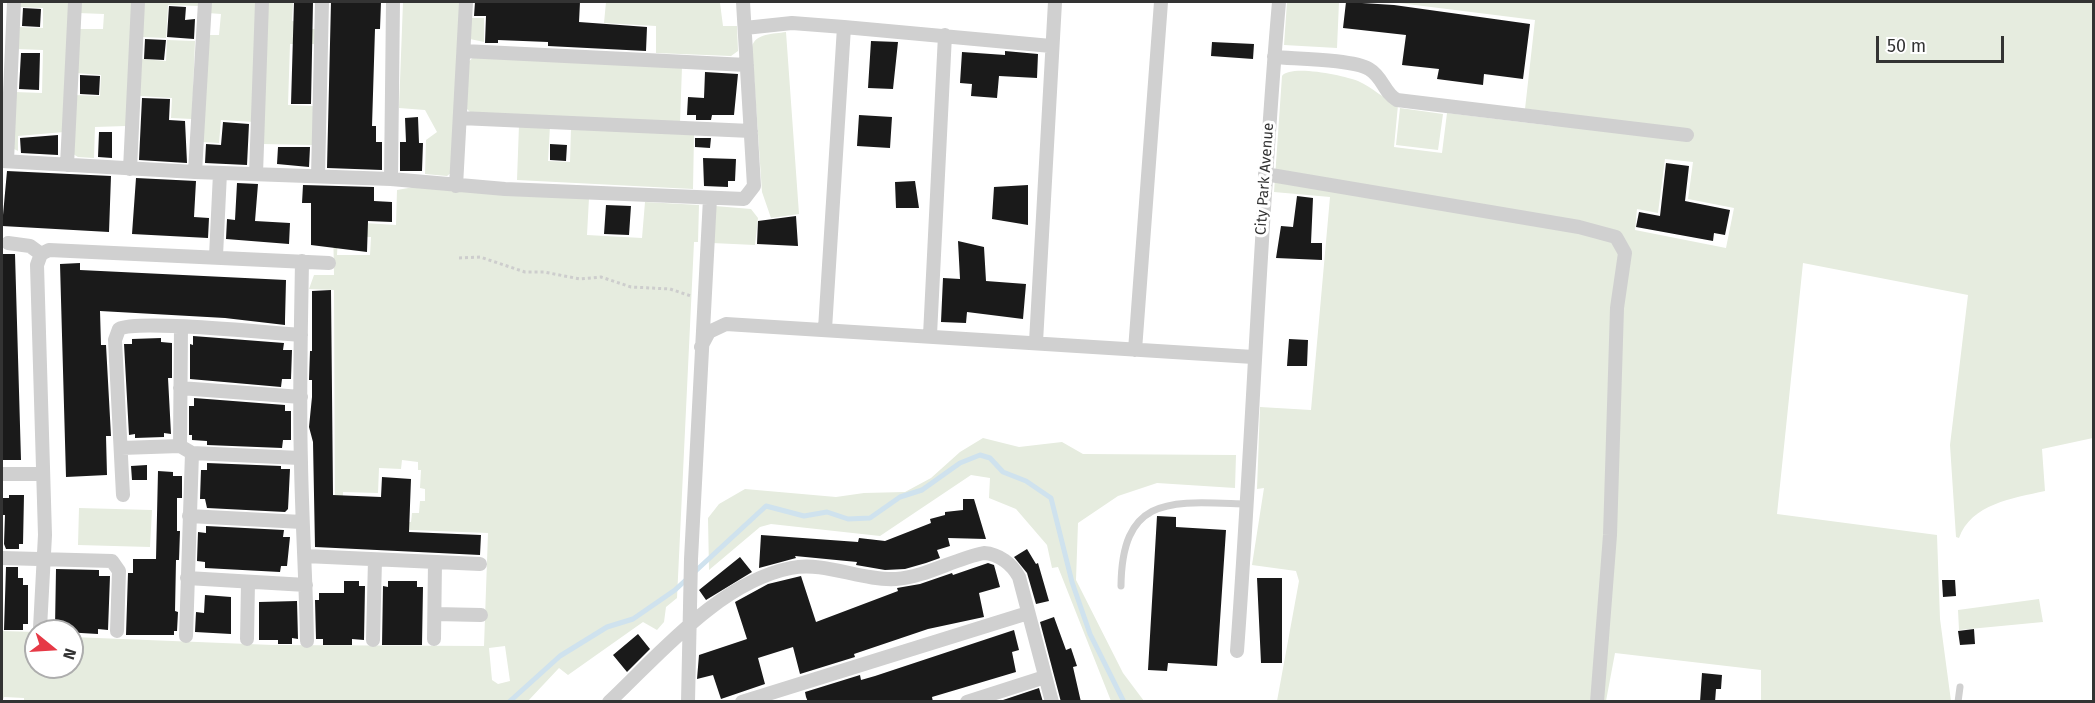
<!DOCTYPE html>
<html>
<head>
<meta charset="utf-8">
<style>
  body { margin:0 }
  #map { position:relative; width:2095px; height:703px; overflow:hidden; background:#fff; font-family:"Fira Sans",sans-serif }
  canvas { display:block }
  .frame { position:absolute; inset:0; border:3px solid #333; pointer-events:none }
  .north { position:absolute; left:24px; top:619px; width:60px; height:60px; box-sizing:border-box; background:#fff; border:2px solid #adadad; border-radius:50%; rotate:108deg; font-size:16px; font-weight:700; line-height:24px; text-align:center; color:#333 }
  .north::after { content:''; display:block; margin:auto; width:21px; height:27px; background:#e63946; clip-path:polygon(50% 0,100% 100%,50% 72%,0 100%) }
  .scale { position:absolute; left:1876px; top:36px; width:128px; height:27px; box-sizing:border-box; border:3px solid #333; border-top:0; padding-left:8px; font-size:18px; line-height:21px; white-space:nowrap; color:#333; -webkit-text-stroke:4px #fff; paint-order:stroke }
</style>
</head>
<body>
<div id="map">
<canvas width="2095" height="703"></canvas>
<div class="frame"></div>
<div class="north">N</div>
<div class="scale">50 m</div>
</div>
<script>
const ctx = document.querySelector('canvas').getContext('2d');
ctx.lineJoin = 'round';
function fill(path, color) { ctx.fillStyle = color; ctx.fill(path, 'evenodd'); }
function strokePath(path, color, width, dash) { ctx.strokeStyle = color; ctx.lineWidth = width; ctx.lineCap = dash ? 'butt' : 'round'; ctx.setLineDash(dash || []); ctx.stroke(path); }
function drawText(font, color, halo, rows, align = 'center') {
  ctx.font = font + ' "Fira Sans",sans-serif'; ctx.lineWidth = 6; ctx.setLineDash([]); ctx.textBaseline = 'middle'; ctx.strokeStyle = halo; ctx.fillStyle = color; for (const [text, x, y, turn = 0] of rows) {
    ctx.save(); ctx.translate(x, y); ctx.rotate((+turn || 0) * Math.PI / 180); ctx.textAlign = isNaN(turn) ? turn : align; if (halo) ctx.strokeText(text, 0, 0); ctx.fillText(text, 0, 0); ctx.restore();
  }
}
const green = new Path2D(`
  M19,2H70L64,132L18,136V151L14,149L15,92L42,93L43,50L17,49L18,27L43,28V8L19,7Z
  M79,2H133L126,126L95,127L94,158L78,157L73,154L74,95L100,96L101,75L76,73L78,29H103L104,14L78,13Z
  M144,2H199V6L168,5L166,38L142,37Z
  M208,2H258L255,122L221,120L219,143L202,142L207,35H219L221,14L208,13Z
  M268,2H293L292,21L299,22L304,29H319L318,44H290L288,105L314,106V145L262,144Z
  M403,2H460L452,172L447,176L425,174L426,140L437,132L425,110L399,108Z
  M606,2L720,3L723,26H737L738,51L731,56L656,53V26L604,23Z
  M1287,2H1339L1337,48L1284,45Z
  M1391,2H2093V438L2042,449L2045,491C2013,498 1971,504 1959,538L1956,537L1950,445L1968,295L1803,263L1777,514L1937,535L1940,619L1951,701H1761V670L1615,653L1606,701H1277L1299,581L1296,571L1252,565L1264,488L1257,489L1260,407L1311,410L1330,197L1274,192L1282,76C1291,64 1345,76 1358,81C1373,88 1384,99 1398,105L1394,147L1442,153L1447,113L1554,126L1555,112L1525,109L1535,20ZM1665,159L1693,162L1688,199L1734,208L1726,248L1635,230L1637,209L1658,213Z
  M471,18H484V42L470,39Z
  M786,32L799,214L771,218L762,192L752,47C755,33 774,34 786,32Z
  M167,40L195,41L192,119L171,118L172,98L140,96L141,59L166,61Z
  M474,57L682,67L680,123L470,112L466,108L468,62Z
  M1400,108L1443,114L1438,150L1396,145Z
  M519,125L550,126L548,161L570,162L571,128L694,135L693,189L517,180Z
  M414,187L589,198L587,235L642,238L645,202L699,205L698,242H694L677,598L666,607L664,622L657,630L643,622L568,675L559,668L528,701L24,702V698L4,697L2,702V631L36,632V667H72V637L273,645L484,646L488,533L335,527L334,290L309,289L314,275H334L333,221L396,225L397,190ZM338,236L371,237L370,255H337ZM402,460L418,462V470H421L420,488L425,489V501H420L419,513H412L411,522L343,518V492L378,493L379,468L401,469ZM505,646L510,681L498,684L492,680L489,648Z
  M715,206L751,209L758,218L755,245L712,243Z
  M983,438L1019,447L1062,442L1083,454L1236,455L1235,488L1157,483L1118,496L1078,523L1076,580L1123,673L1144,701H1111L1058,567L1052,568L1047,545L1016,509L989,498L990,478L971,475L880,536L771,524L760,527L709,570L708,518L719,504L745,489L836,497L864,493L905,492L931,478L960,452Z
  M79,508L152,510L150,547L78,545Z
  M2039,599L2043,622L1959,630L1958,610Z`);
const stream = new Path2D(`
  M509,702L560,656L607,627L633,619L675,590L766,506L804,516L827,512L848,519L870,518L900,497L922,490L960,463L980,455L990,458L1003,472L1026,481L1051,498L1072,582L1090,634L1124,702`);
const building = new Path2D(`
  M294,2H313L311,104H291Z
  M331,2H381L380,29H375L372,126H376V142H382V170L327,168Z
  M475,2H580L579,22L647,27L646,51L548,46V42L498,40V43H485L486,16H474Z
  M1346,2L1394,5L1530,24L1523,79L1484,74L1483,85L1437,79L1439,69L1402,65L1406,35L1343,28Z
  M169,6L186,7L185,20L195,19L194,39L167,37Z
  M23,8L41,9L40,27L22,26Z
  M145,39L166,40L164,60L144,59Z
  M871,41L898,42L893,89L868,88Z
  M1212,42L1254,44L1253,59L1211,56Z
  M1005,51L1038,54L1037,78L999,76L997,98L971,96L972,84L960,83L962,52L1005,55Z
  M21,53H40L39,90L19,89Z
  M705,72L738,74L734,115H712L711,120H696V115H687L688,97L704,98Z
  M80,75L100,76L99,95L80,94Z
  M142,98L170,99L169,120L185,121L187,163L139,160Z
  M859,115L892,117L890,148L857,146Z
  M418,117L419,143H423L422,171H400V142H406L405,118Z
  M223,122L249,124L247,165L205,163L206,144L221,145Z
  M99,132H112V158L98,157Z
  M58,135V155L21,153L20,138Z
  M695,138H711L710,148L695,147Z
  M550,144L567,145L566,161L550,160Z
  M278,147H310L309,167L277,164Z
  M703,158L736,159L735,181H728V187L704,186Z
  M1666,163L1689,166L1685,201L1730,210L1725,235L1714,233L1713,241L1636,227L1639,212L1660,216Z
  M7,171L111,176L109,232L2,226Z
  M136,178L196,181L194,217L209,218L208,238L132,234Z
  M915,181L919,208H896L895,182Z
  M237,183L258,184L255,221L290,223L289,244L226,239L227,219L235,220Z
  M303,185L374,187V201L392,202V222L368,221L367,252L311,245V203H302Z
  M1028,185V225L992,219L994,187Z
  M1297,196L1313,198L1311,243H1322V260L1276,258L1281,226L1293,227Z
  M606,205L631,206L629,235L604,234Z
  M796,216L798,246L757,244L758,221Z
  M958,241L984,247L986,281L1026,284L1023,319L967,312L966,323L941,322L943,278L960,279Z
  M2,254H15L21,460H2Z
  M80,263V270L286,280L285,320V325L225,318L100,311L101,345H106L111,436H106L107,475L66,477L60,264Z
  M331,290L333,495L381,497L382,477L411,479L409,532L481,535L480,555L315,547L313,442L309,427L312,397V380H309L310,351H312V291Z
  M193,336L284,343L283,350H292L291,379H282L281,387L190,379V344L193,345Z
  M161,338V342L172,343V378H168L171,434L164,433V437L135,438V434L129,435L124,344H132V339Z
  M1289,339L1308,340L1307,366H1287Z
  M194,398L285,405V411H291V440H283L282,448L207,445V441L192,440V435H189V406H194Z
  M207,463L281,466V469H290L288,509L285,512L207,508L205,499H200L201,470H207Z
  M147,465V480H132L131,466Z
  M158,471L173,472V476H182V498H177V531H180L179,560H176L175,611L178,612L177,631H174V635H126L128,573H133V559H156Z
  M9,495H24L23,544H19V549H6L4,544L5,515H2V498H9Z
  M963,499H974L986,539L948,538L950,546L937,550L940,558L926,563L905,569L885,570L856,565L857,562L795,556L796,558L759,568L761,535L858,542L859,538L885,541L931,523L930,519L945,515V512L963,510Z
  M1157,516L1176,517V527L1226,530L1217,666L1168,663L1167,671L1148,670Z
  M206,526L284,530L283,537H290L287,566H281L280,572L205,568V562L197,561L198,532L206,533Z
  M1027,549L1036,564L1038,563L1049,601L1036,604L1027,573L1014,557Z
  M740,557L752,572L706,600L699,590Z
  M988,563L994,565L1000,587L979,593L984,617L928,629L854,654L855,657L800,674L793,647L758,658L765,684L721,699L713,675L697,679L699,655L747,639L735,602L768,584L801,576L816,622L898,591L897,588L920,584L952,573L953,575Z
  M6,567H18V578H23V585H28V624H23V630H4Z
  M56,569L99,570V576H110L108,630L98,629V634L81,633L61,631V627H55Z
  M1257,578H1282V663H1261Z
  M1942,580H1955L1956,596L1943,597Z
  M344,581H359V586H365L364,640L352,639V645H323V639H316L315,600H319V593H344Z
  M388,581H417V587H423L422,645H382L383,586L388,587Z
  M205,595L231,597V634L195,632L196,612L204,613Z
  M297,601L298,639L292,638V644H278V640H259V602Z
  M1054,617L1066,650L1071,648L1077,666L1073,667L1081,702H1061L1040,622Z
  M1974,629L1975,644L1960,645L1958,631Z
  M1014,630L1019,650L1012,652L1016,672L932,697L933,702H808L806,697L805,692L860,675L861,680L875,676Z
  M638,634L650,649L627,672L613,655Z
  M1702,673L1722,675L1721,689H1716L1715,702H1700Z
  M1039,688L1043,702H1003V700Z`);
const path = new Path2D(`
  M459,258L480,257L525,272H544L580,279L601,277L631,287L670,289L691,296`);
const service = new Path2D(`
  M1121,586C1122,492 1174,502 1248,504
  M1958,702L1960,687`);
const minor = new Path2D(`
  M745,28L792,23L844,27
  M464,51L747,65
  M1274,57C1296,59 1352,59 1369,69C1383,77 1384,93 1397,100L1687,135
  M460,118L751,131
  M2,161L195,172L391,179L505,189L744,199L754,186L743,2
  M7,161L14,2
  M67,165L75,2
  M130,169L138,2
  M195,172L205,2
  M256,174L262,2
  M1265,174L1579,227L1616,237L1625,253L1617,308L1610,535L1597,702
  M318,176L322,2
  M391,179L393,2
  M456,186L466,2
  M8,243L30,246L41,254L49,250L329,263
  M216,256L220,173
  M302,261C301,328 299,396 301,463C302,522 306,581 307,641
  M825,329L844,27L1051,46
  M930,335L945,35
  M1036,342L1055,2
  M701,347L709,332L726,324L1253,357
  M1135,350L1161,2
  M180,388L301,397
  M180,446L181,327
  M121,448L180,446L192,453L300,458
  M2,474H43
  M123,495L115,340L119,329C137,319 271,333 301,335
  M189,516L302,522
  M305,556L480,564
  M2,558L112,561L119,571L117,631
  M187,578L306,585
  M435,614L481,615
  M40,628L45,535L37,265L41,254
  M186,636L192,453
  M247,639L248,582
  M434,639L435,562
  M373,640L375,560
  M1237,651C1253,435 1260,218 1279,2
  M609,702C660,654 720,582 791,568C825,561 861,581 896,579C925,577 954,559 984,553C999,554 1012,564 1019,577L1052,702
  M688,702L691,559L710,198
  M742,702L1028,613
  M967,702L1045,677`);
const streetNames = [
  ["City Park Avenue",1265,179,-86]
];
fill(green, '#e6ecdf');
strokePath(stream, '#cfe2ee', 5);
fill(building, '#1a1a1a');
strokePath(path, '#cdcdcd', 3, [3, 3]);
strokePath(service, '#d0d0d0', 7);
strokePath(minor, '#d0d0d0', 14);
drawText('15px', '#333', '#fff', streetNames);
</script>
</body>
</html>
